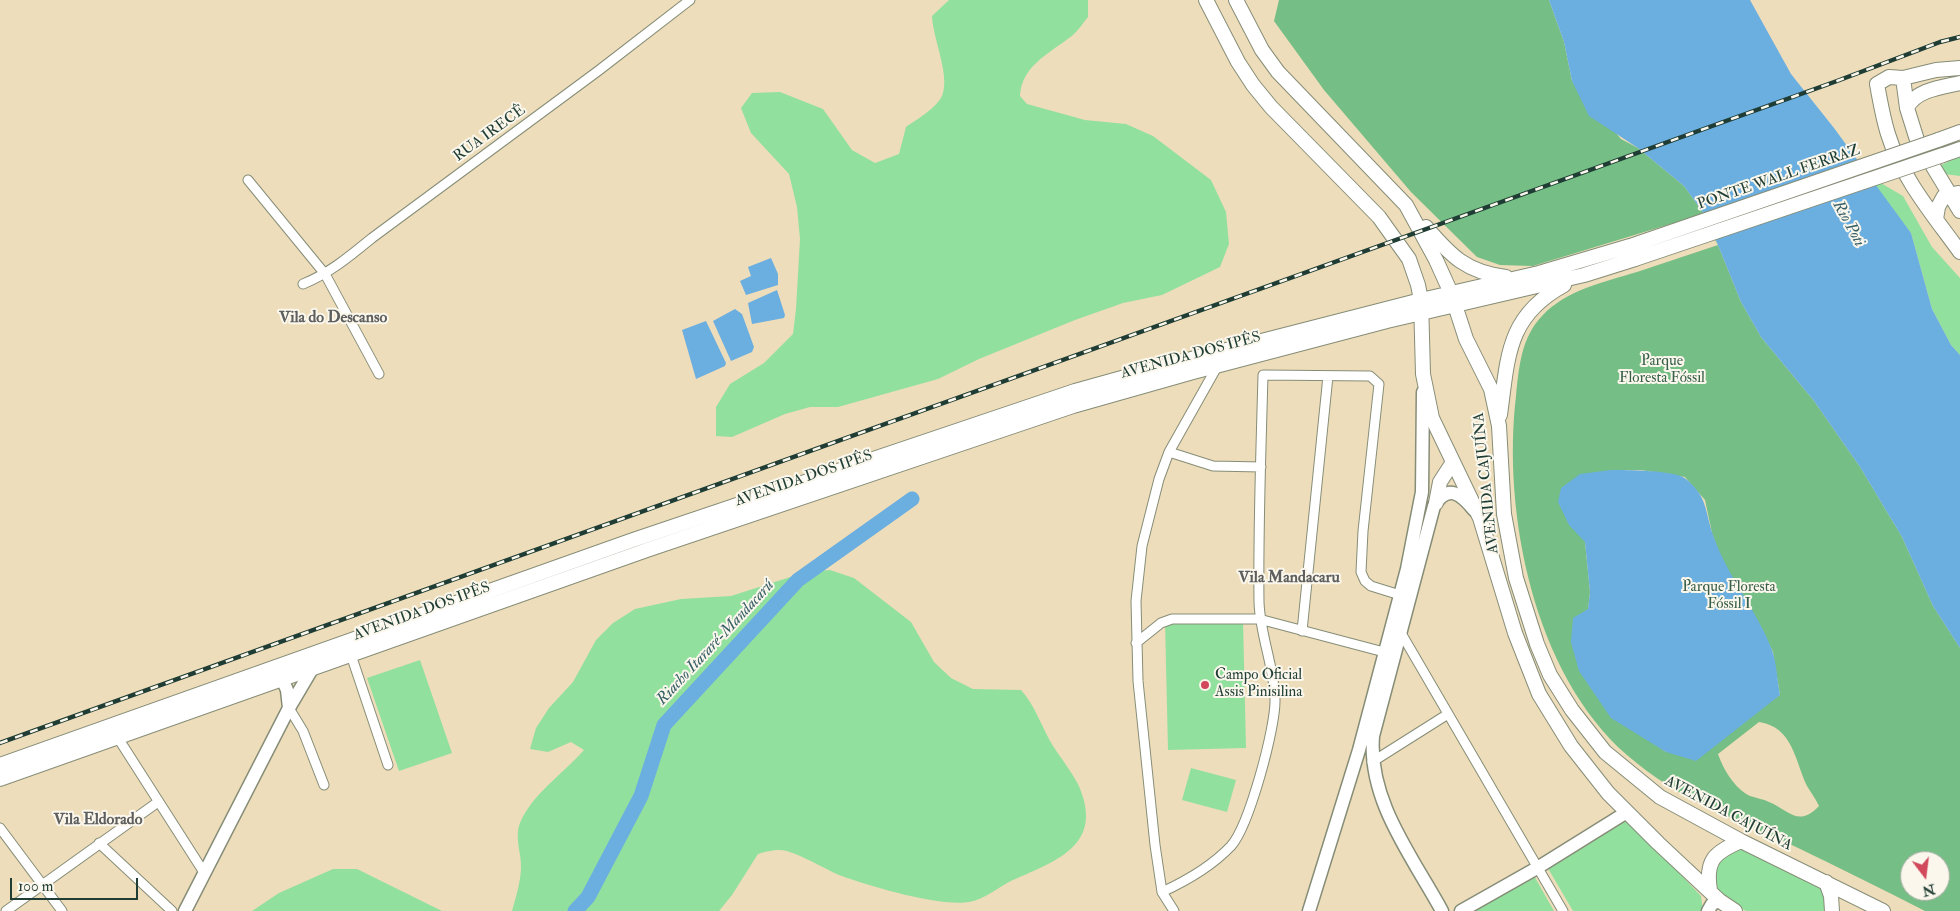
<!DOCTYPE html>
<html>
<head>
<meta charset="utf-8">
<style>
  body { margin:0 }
  #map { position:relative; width:1960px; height:911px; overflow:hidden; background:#eeddba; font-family:"IM FELL Double Pica",serif }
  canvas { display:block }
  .north { position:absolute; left:1900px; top:851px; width:50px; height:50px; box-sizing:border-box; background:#fbf7ec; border:1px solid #a3ada2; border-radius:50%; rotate:165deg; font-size:14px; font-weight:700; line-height:20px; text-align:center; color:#1f3d34 }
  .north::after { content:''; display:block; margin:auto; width:18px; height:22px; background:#d1495b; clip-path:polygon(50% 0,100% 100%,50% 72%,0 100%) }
  .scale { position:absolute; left:10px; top:878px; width:128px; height:22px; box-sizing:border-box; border:2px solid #1f3d34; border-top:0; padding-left:6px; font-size:15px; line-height:18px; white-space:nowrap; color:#1f3d34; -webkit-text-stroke:4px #fbf7ec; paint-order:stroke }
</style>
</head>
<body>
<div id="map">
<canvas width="1960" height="911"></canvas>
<div class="north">N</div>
<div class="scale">100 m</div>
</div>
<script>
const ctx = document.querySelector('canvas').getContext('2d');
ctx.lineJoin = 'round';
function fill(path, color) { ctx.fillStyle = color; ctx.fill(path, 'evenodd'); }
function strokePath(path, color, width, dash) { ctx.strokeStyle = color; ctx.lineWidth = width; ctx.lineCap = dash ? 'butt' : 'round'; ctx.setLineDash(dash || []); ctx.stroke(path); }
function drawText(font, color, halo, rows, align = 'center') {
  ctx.font = font + ' "IM FELL Double Pica",serif'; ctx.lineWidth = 4; ctx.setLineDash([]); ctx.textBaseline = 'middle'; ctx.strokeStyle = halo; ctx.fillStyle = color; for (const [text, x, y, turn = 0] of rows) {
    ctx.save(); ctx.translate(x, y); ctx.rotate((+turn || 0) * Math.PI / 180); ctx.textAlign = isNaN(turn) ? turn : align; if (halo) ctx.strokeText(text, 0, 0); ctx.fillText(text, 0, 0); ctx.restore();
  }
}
const green = new Path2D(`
  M949,0H1088V17C1082,24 1077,33 1069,38C1048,54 1021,67 1020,96L1027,104L1085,120L1126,124L1153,136L1211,180L1226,212L1229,244L1220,267L1162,295L1123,303L1075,320L979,359L938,379L838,407H810L785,414L732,437L716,436V407L730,384L764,363L793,334L796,309L800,239L797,207L789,174L751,133L741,108L752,93L780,92L823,109L852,150L875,163L899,154L906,127C916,120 940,106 943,93C949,72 933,39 932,16Z
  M1960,156V176L1944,174L1937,167Z
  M1867,175L1903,196L1932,247L1960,278V355L1951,345L1932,309L1911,233Z
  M830,570L854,578L911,622L934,662L951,678L973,689L1021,690C1035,705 1042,728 1053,746C1061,758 1071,771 1078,784C1105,844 1059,860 1013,880C998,887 986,899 969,902C939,907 869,886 839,875C825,869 793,850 780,850C773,850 764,852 758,854L732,895L719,911H512C516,897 520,884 521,869C522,854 514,838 520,823C532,794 564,773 584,750L571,742L548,752L530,749L536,728L549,708L573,682L596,640L613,623L635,609L681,599L731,596L806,572Z
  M1243,620L1246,748L1168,750L1165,622Z
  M420,660L452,753L399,771L367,678Z
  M1191,768L1236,780L1227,812L1182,800Z
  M1628,819L1701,896L1703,911H1573L1546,865Z
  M1740,847L1824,887L1827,911H1746C1736,905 1716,892 1714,880C1714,875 1715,868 1715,863Z
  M333,869H357L442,911H252L279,893Z
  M1533,874L1554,911H1469Z`);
const forest = new Path2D(`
  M1279,0H1549L1564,42L1572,81L1621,139L1638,148L1684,186L1707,218L1741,302L1761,337L1814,401L1860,467L1902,537L1933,606L1960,648V911H1925C1882,889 1838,867 1794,846C1732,817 1680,801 1627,755C1534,674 1502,513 1516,396C1519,367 1521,338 1542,316C1566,290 1604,282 1637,272C1664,263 1691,254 1718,245L1700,215L1533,266L1500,265L1477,257L1411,192L1324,90L1274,21ZM1611,470H1641L1685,477L1705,500L1712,533L1724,566L1761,627L1773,652L1780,695L1757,711L1666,752L1648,739L1588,610L1590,592L1585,542ZM1759,722C1793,727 1795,761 1807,786C1811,793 1816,799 1819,806C1798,828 1789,810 1769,802C1763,799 1756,798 1750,796C1735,789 1723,769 1718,754ZM1910,861H1940V891H1910Z`);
const water = new Path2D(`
  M1549,0H1750L1791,74L1834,128L1911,233L1932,309L1951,345L1960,355V648L1933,606L1902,537L1860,467L1814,401L1761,337L1741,302L1707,218L1684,186L1638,148L1589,116L1572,81L1564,42Z
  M771,258L778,274V285L746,295L740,281L751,276L748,267Z
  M777,290L785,315L784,318L752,324L748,303Z
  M735,309L742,314L754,347L752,352L731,361L713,321Z
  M706,321L726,363L725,366L696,379L682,330Z
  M1611,470C1626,470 1676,470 1686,479C1708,497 1705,512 1713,535C1728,578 1757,610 1772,650C1777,664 1777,681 1780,695L1696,761L1666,752L1611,718L1579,671L1571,642L1573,618L1588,609L1590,592L1585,542L1569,525L1558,502L1561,488L1580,474Z`);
const river = new Path2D(`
  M575,911L588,897L641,796L664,725L798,580L912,499`);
const street = new Path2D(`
  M248,180L325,274L379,374
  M303,284C330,273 350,256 372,238L598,71L690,0
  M1169,452L1213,466L1261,467
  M1302,631L1328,376
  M1401,633L1563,911
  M1136,643L1161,623L1172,619H1259L1384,652
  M351,655L388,765
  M289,708L303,731L324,785
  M118,738L205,874
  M1372,762L1448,714
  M0,828L62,911
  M99,843L172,911
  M1162,892C1186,881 1213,865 1231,846C1249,826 1276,727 1275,699C1274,666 1260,635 1259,602C1258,527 1261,451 1263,375L1370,376L1379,384L1363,531L1361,572L1365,581L1371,586L1400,595
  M6,911L158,802
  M1174,911L1162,892L1155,845L1138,681L1136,601L1142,546L1159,479L1169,452L1218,365`);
const secondary = new Path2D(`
  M278,670L287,690L289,708
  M185,911L289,708L312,669L311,662
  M1309,911L1359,750L1407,569L1422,492L1423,392
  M1442,911C1412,856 1368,801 1373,736L1434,506C1448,483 1461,494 1474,510
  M1461,911L1537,868L1627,812
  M1708,911L1712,904L1720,901`);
const primary = new Path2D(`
  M1206,0L1238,62L1253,85L1271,107L1379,217L1409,259L1418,285L1421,300L1423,374L1432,418L1480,518L1515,633L1539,694L1571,746L1608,793L1658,843L1720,901L1735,911
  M1236,0L1262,50L1278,72L1406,205L1436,260L1451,293L1466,339L1491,389L1499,426L1504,514L1516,578L1537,644L1550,675L1572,710L1605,752L1660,797L1741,841L1883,911
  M1960,68L1936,70L1903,78L1889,77L1877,84C1880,101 1883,118 1888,134C1901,177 1934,216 1960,252
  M1903,78L1907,108L1917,140L1960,211
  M1907,108C1915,90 1942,87 1960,83
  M1938,140L1960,132
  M1943,155L1960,149
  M1936,219L1938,207L1944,196L1958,193
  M1426,227C1451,256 1466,272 1506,277
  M1500,415C1508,356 1507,316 1564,285
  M1436,503L1440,482L1453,462
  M0,765L633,540L1075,391L1172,364L1421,300L1539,273L1630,246
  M0,779L647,550L1073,406L1193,372L1387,321L1584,275L1635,259
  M1826,882L1831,896L1832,911
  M1710,890C1705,860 1715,852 1741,841`);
const rail = new Path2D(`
  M0,743L1837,81L1940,42L1960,37`);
const primaryBridge = new Path2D(`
  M1630,246L1938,140
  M1635,259L1943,155`);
const markers = [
  [1205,685,5,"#d1495b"]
];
const streetNames = [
  ["RUA IRECÊ",490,134,-36],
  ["PONTE WALL FERRAZ",1779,178,-19],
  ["AVENIDA DOS IPÊS",1191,356,-15],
  ["AVENIDA DOS IPÊS",804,479,-19],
  ["AVENIDA CAJUÍNA",1487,483,-96],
  ["AVENIDA DOS IPÊS",422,612,-20],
  ["AVENIDA CAJUÍNA",1728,814,28]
];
const parkNames = [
  ["Parque",1662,362],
  ["Floresta Fóssil",1662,379],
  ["Parque Floresta",1729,588],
  ["Fóssil I",1729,605]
];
const poiNames = [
  ["Campo Oficial",1215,676],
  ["Assis Pinisilina",1215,693]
];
const waterNames = [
  ["Rio Poti",1848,224,61],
  ["Riacho Itararé-Mandacarú",716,643,-47]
];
const neighbourhoodNames = [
  ["Vila do Descanso",333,319],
  ["Vila Mandacaru",1289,579],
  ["Vila Eldorado",98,821]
];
fill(green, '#92e09e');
fill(forest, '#75be85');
fill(water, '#6baee0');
strokePath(river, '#6baee0', 15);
strokePath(street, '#868d77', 11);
strokePath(secondary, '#868d77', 15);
strokePath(primary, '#868d77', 16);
strokePath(street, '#fff', 9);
strokePath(secondary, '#fff', 12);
strokePath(primary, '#fff', 14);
strokePath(rail, '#1f3d34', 4.5);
strokePath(rail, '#fbf7ec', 2.5, [8]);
strokePath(primaryBridge, '#868d77', 16, []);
strokePath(primaryBridge, '#fff', 14);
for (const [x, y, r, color] of markers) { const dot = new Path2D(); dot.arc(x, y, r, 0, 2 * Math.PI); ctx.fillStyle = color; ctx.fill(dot); strokePath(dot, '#fbf7ec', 2); }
drawText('15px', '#1f3d34', '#fbf7ec', streetNames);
drawText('15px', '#365e49', '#fbf7ec', parkNames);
drawText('15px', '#1f3d34', '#fbf7ec', poiNames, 'left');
drawText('italic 16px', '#365f68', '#fbf7ec', waterNames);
drawText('bold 16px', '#5d5e5e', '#fbf7ec', neighbourhoodNames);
</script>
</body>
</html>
